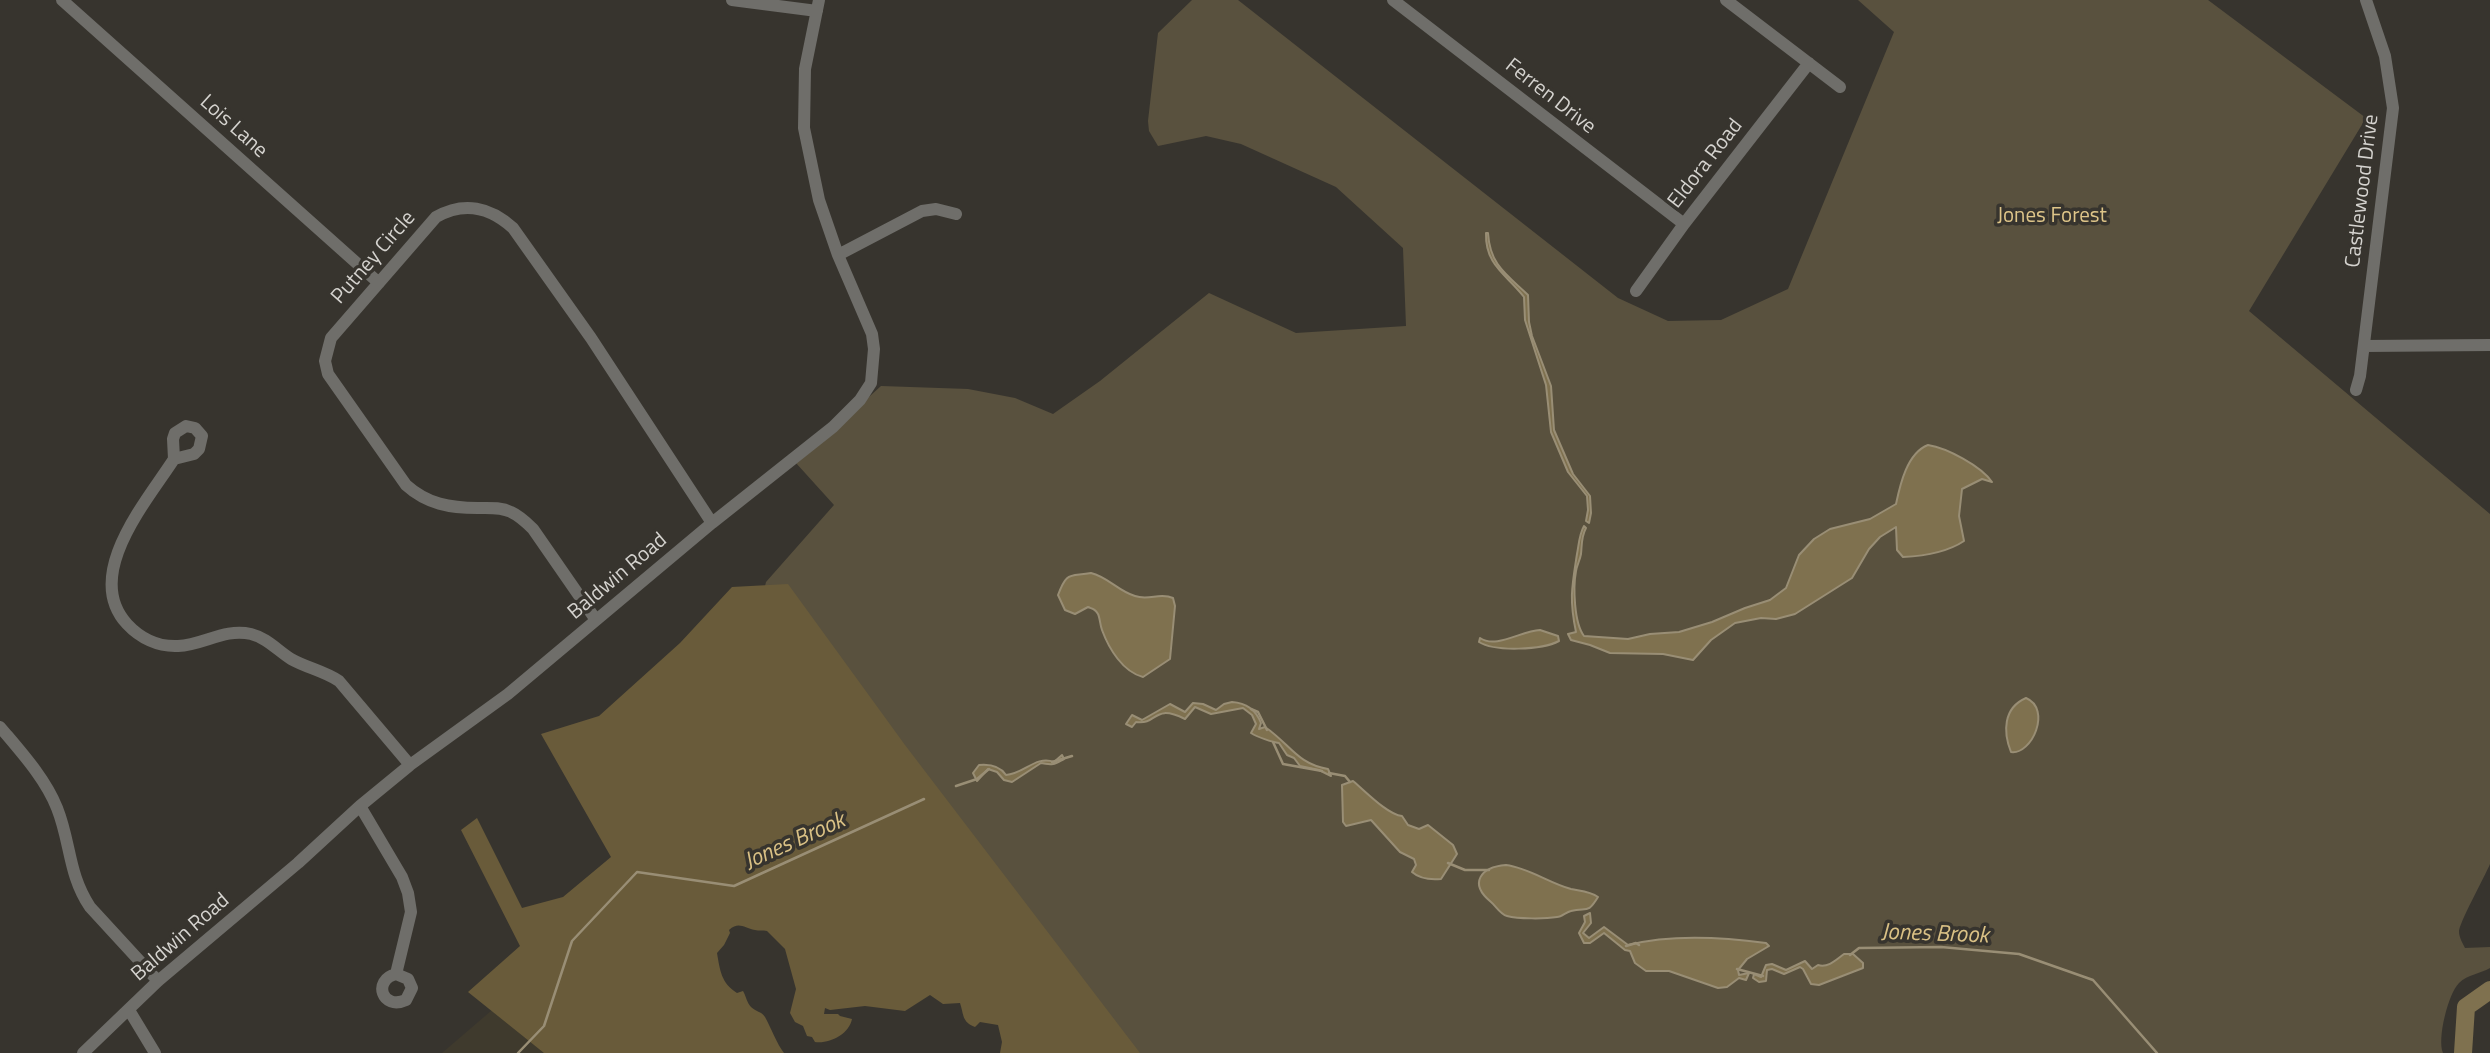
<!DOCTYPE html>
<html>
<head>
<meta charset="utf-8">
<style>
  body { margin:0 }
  canvas { display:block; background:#37342e }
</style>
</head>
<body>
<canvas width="2490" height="1053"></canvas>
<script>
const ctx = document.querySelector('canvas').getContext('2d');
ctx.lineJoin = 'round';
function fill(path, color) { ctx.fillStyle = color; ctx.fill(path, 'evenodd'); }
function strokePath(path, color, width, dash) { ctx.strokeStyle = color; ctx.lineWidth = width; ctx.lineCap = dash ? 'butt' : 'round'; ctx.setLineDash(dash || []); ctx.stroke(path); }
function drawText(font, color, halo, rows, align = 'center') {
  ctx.font = font + ' "Titillium Web",sans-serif'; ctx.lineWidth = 7; ctx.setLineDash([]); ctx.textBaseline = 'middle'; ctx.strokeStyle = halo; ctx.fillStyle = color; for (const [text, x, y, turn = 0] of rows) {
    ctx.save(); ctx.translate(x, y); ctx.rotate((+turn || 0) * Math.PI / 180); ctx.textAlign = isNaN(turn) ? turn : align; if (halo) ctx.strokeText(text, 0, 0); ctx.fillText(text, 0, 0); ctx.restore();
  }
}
const built = new Path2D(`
  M548,962L720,1053H442Z`);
const green = new Path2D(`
  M1192,0H1238L1618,298L1668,321L1721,320L1788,289L1894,32L1858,0H2208L2366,118L2249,311L2490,514V864C2485,876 2458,925 2459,932C2459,937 2463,944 2465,948L2490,947V968C2480,974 2468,974 2459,983C2448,994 2437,1039 2443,1053H1081L758,614L766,582L834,505L796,463L881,386L968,389L1015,398L1053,414L1100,381L1209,293L1296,333L1406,326L1403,248L1336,187L1241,144L1206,136L1158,146L1149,131L1148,121L1158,33Z`);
const forest = new Path2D(`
  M788,584L905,745L1140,1053H1000L1002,1042L998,1025L980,1022L975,1027C962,1022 964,1015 960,1003L943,1004L930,995L905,1011L865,1006L830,1010L825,1008L824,1014H838L840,1016L852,1019C849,1034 830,1044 815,1042L812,1037L807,1036L803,1026L795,1022L790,1013L796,989L785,949L767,931C763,930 759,931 755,930C744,928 739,921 729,930L730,933L724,945L717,953C720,970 721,983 737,993L743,991C746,996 747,1003 751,1007C756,1012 761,1011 765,1017C771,1028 777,1044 784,1053H544L468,992L520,946L461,830L477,818L522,908L563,897L611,857L541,734L599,716L680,643L732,587Z`);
const water = new Path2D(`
  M1486,233H1488C1490,265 1506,274 1528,295L1529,322L1532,336L1551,386L1554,430L1573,474L1590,496L1591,513L1589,523L1586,521L1588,510L1587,496L1568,472L1551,432L1546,385L1525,320L1524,297C1506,274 1485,265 1486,233Z
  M1928,445C1947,448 1981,466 1992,482L1982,479L1962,489L1959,516L1964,541C1946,553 1924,556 1903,557L1897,550L1896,527L1880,537L1869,549L1852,578L1795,614L1776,619L1761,618L1735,623L1711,640L1693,660L1663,654L1610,653L1590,645L1571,640L1568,634L1576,632C1569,599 1572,586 1577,554C1579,544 1579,535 1584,526L1586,528C1581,537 1582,545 1581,554C1580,560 1577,565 1576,571C1573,587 1574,623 1584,636L1628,639L1650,634L1679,632L1712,622L1745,608L1770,600L1786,588L1799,555L1814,539L1830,529L1870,519L1896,504C1900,485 1907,453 1928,445Z
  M1091,573C1108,577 1118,591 1135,596C1149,601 1160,592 1173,598L1175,606L1170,659L1143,677C1123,672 1109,649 1102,630C1100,625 1100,618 1098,614C1095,609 1093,609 1088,607L1075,614L1065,610L1058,595C1067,571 1069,577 1091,573Z
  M1540,630L1558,636L1559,641C1542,650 1495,652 1479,642L1480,638C1496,649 1521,631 1540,630Z
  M2026,698C2052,709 2032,755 2011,752C2003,732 2003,708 2026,698Z
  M1232,702C1247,703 1256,710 1261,723L1259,729L1265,727C1290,744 1297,764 1328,769L1331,776L1319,770L1300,766L1294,758L1287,755L1279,743C1272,742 1257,737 1251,733L1256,724L1252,715L1243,708L1211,714L1195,707L1185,719C1152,703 1159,725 1136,722L1132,727L1126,724L1132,715L1142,720L1170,704L1185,712L1193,703L1203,704L1216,710L1224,704Z
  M1062,755L1064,759C1053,765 1055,765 1041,763L1012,782L1004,780L997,772L988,769L977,781L973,773L979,765C990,764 1000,766 1006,775C1024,774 1036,755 1054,762Z
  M1353,781C1365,791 1388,815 1402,816L1408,825L1419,829L1428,825L1453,845L1457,854L1441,879C1430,880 1420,879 1412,872L1416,865L1414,859L1400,852L1371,820L1346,826L1343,822L1342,785Z
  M1506,865C1529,868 1549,883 1571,889C1581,891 1590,891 1598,897C1587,915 1587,907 1571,911C1566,912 1562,917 1557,917C1545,919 1518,919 1507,916C1500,914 1496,906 1491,902C1468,883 1481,867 1506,865Z
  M1590,913L1591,923L1583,933L1589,938L1604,927L1628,945C1671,934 1722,937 1766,943L1769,946L1747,959L1738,970L1739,975L1749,973L1746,980L1739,978L1727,987L1718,988L1669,971H1646L1635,963L1630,951L1625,950L1604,933L1590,943H1584L1579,933L1585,922L1584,916Z
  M1844,954H1853L1863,963V968L1819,985L1811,984L1803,969L1800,967L1784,974L1772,969L1767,970L1766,981L1759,982L1753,978L1754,974L1761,977L1766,965L1772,964L1786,970L1805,961L1812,969L1818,965C1828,968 1836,960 1844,954Z`);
const stream = new Path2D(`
  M1251,709L1258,712L1267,730
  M1273,742L1283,764L1322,771
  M1052,762L1072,756
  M1329,773L1345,776L1350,782
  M956,786L977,779L989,769
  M1448,863L1465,870H1489
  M1626,946L1636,943L1639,945
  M1850,955L1859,948L1941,947L2019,954L2093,980L2157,1053
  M1737,969L1763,976
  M518,1053L544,1026L572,941L637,872L734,886L924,799`);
const river = new Path2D(`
  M2463,1053L2466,1007L2490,990`);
const minor = new Path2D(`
  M62,0L379,283
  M732,0L817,11
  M1393,0L1684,224
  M1726,0L1840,87
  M838,255L922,211L936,209L956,214
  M1636,291L1684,224L1809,63
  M2364,346L2490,345
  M2356,390L2360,376L2393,108L2385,56L2366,0
  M174,459L173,439L175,433L186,426L195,428L202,436L199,449L194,454L174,459C147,501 82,575 127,624C140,638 158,647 178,646C204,645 224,628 251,634C267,638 277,650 291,659C307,668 324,671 339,681L410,765
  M596,620L533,529C527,523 520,516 511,512C501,507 489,508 478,508C450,508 427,504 406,485L328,374L325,361L331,338L436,217C464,201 490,207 513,228L591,338L712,523
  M0,727C21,752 45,778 57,808C71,843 68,874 90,907L158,981
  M360,806L402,877L408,893L411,912L396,974C372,980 382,1011 406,1000L412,988L408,979L396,974
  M129,1010L155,1053
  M83,1053L158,981L298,863L360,806L410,765L508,694L712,523L833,427L860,400L871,383L874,349L872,334L838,255L819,200L804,128L805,69L819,0`);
const streetNames = [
  ["Ferren Drive",1550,97,38],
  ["Lois Lane",233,127,42],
  ["Eldora Road",1706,164,-52],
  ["Castlewood Drive",2363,191,-83],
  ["Putney Circle",374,258,-49],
  ["Baldwin Road",618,577,-40],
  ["Baldwin Road",181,938,-41]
];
const parkNames = [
  ["Jones Forest",2052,217]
];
const waterNames = [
  ["Jones Brook",795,842,-24],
  ["Jones Brook",1935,935,2]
];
fill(built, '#3f3a2d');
fill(green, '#59513e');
fill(forest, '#695b3a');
fill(water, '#7f714f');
strokePath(water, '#998e75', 2);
strokePath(stream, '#998e75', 2.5);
strokePath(river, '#7f714f', 18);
strokePath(minor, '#6f6e6a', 12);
drawText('21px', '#d5d3cf', '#37342e', streetNames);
drawText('21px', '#dec589', '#37342e', parkNames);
drawText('italic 23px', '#dac185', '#37342e', waterNames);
</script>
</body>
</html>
